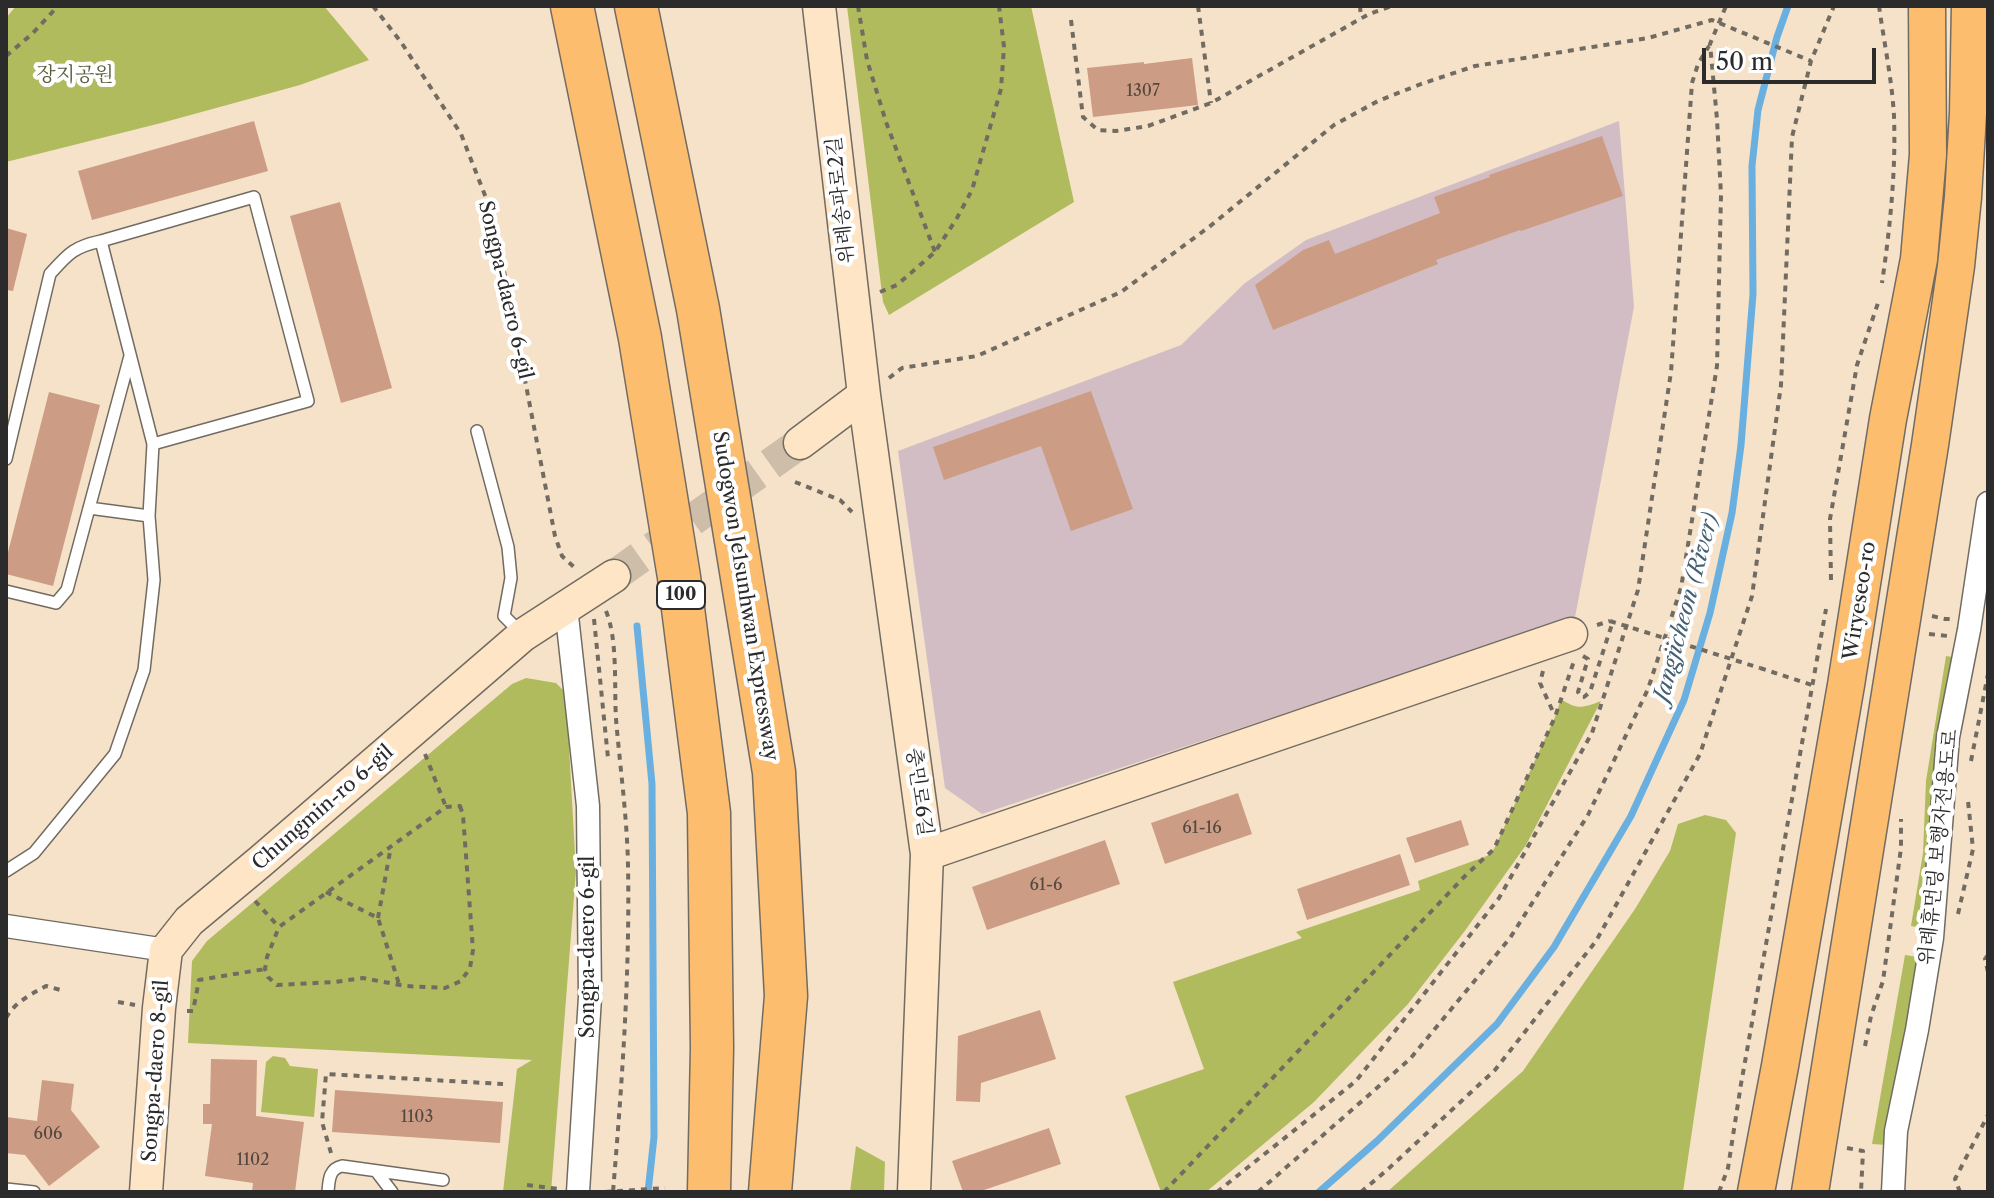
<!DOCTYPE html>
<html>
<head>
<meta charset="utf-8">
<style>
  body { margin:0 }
  #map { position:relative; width:1994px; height:1198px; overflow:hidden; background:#f5e2c9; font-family:"Libre Caslon Text",serif }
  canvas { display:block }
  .frame { position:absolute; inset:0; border:8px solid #2b2b2b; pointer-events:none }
  .scale { position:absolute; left:1702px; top:48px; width:174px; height:36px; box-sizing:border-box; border:4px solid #2b2b2b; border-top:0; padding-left:10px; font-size:24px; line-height:28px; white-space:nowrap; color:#2b2b2b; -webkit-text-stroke:6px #fff; paint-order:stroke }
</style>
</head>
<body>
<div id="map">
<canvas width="1994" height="1198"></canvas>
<div class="frame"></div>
<div class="scale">50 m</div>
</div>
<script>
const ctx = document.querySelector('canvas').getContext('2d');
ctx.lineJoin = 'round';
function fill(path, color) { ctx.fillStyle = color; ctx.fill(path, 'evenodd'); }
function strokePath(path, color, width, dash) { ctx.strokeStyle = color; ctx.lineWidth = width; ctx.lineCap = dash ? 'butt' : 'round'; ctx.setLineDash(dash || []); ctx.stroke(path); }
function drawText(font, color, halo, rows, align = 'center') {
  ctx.font = font + ' "Libre Caslon Text","Noto Serif KR",serif'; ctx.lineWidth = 8; ctx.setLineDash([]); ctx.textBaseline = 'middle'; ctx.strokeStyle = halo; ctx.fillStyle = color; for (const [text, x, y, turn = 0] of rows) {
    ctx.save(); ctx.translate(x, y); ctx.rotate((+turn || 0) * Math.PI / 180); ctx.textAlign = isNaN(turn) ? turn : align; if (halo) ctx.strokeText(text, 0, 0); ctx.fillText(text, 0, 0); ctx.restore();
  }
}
const industrial = new Path2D(`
  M1619,121L1634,307L1575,617L982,814L945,788L898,451L1181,345L1245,283L1306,240Z`);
const green = new Path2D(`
  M16,6H324L369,60L300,85L165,122L6,162V18Z
  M847,6H1031L1074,202L889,315L883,302Z
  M1946,656L1958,658L1928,929L1911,926L1923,853L1926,781Z
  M526,678L556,683L566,693L576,871L551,1192H503L517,1069L532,1060L188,1043L192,961L207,941L512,684Z
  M1561,699C1577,710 1583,708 1601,701L1526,845L1464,932L1408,1004L1314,1102L1206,1192H1161L1125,1096L1204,1069L1173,982L1302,938L1296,932L1420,890L1418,881L1487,856L1494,849L1555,717Z
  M1705,815L1726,820L1736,833L1683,1192H1387L1523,1071L1635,909L1670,851L1678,824Z
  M1905,955L1924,958L1887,1145L1872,1144Z
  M273,1056L285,1058L290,1066L318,1069L314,1117L261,1112L266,1062Z
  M856,1146L885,1162L884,1192H850Z`);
const stream = new Path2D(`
  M637,626L652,784L654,1137L648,1192
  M1319,1192L1377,1141L1497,1024L1554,947L1631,816L1684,700L1710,613L1732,513L1741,445L1753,294L1752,166L1758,110L1777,37L1788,6`);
const building = new Path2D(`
  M1192,58L1198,105L1093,117L1087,68L1144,62V64Z
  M254,121L268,171L92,220L78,171Z
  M1602,136L1623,196L1521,231L1520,230L1436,260L1438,264L1273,330L1255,285L1303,250L1329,240L1335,254L1440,213L1434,197L1490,177L1489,175Z
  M340,202L392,388L341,403L290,216Z
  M6,228L27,234L13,291L6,290Z
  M1091,391L1133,509L1071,531L1041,446L944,480L933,447Z
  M49,392L100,405L53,586L6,574V560Z
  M1238,793L1252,834L1165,864L1151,823Z
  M1461,820L1469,845L1415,863L1406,838Z
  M1105,840L1120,884L987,930L972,887Z
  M1400,854L1410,885L1307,920L1297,889Z
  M1040,1010L1056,1059L981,1083L980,1102L956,1101L958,1036Z
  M211,1059L257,1060L256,1116L304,1122L295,1192H252L253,1183L205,1176L212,1124H203V1104H210Z
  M42,1080L74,1084L71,1110L100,1147L49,1186L25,1155L6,1153V1117L37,1121Z
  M335,1090L503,1102L500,1143L332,1132Z
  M1049,1128L1061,1164L978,1192H963L952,1161Z`);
const secondaryTunnel = new Path2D(`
  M614,576L800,443`);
const path = new Path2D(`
  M373,6L401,42L461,134L488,203L504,271L555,536L562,556L576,569
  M858,6L867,60L886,122L935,252
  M1198,6L1211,103
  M1360,6L1361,18
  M1879,6C1884,42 1892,80 1894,116C1896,171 1890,228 1882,283
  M1071,20L1083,117L1098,130L1116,131L1148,126L1211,103L1369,14L1392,6
  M6,56L32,34L58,6
  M880,292L897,285L935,252L957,218L972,190L1001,89L1004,47L999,6
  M889,378L902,368L977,356L1121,292L1209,227L1334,125L1378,101L1421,84L1475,66L1648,38L1712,20L1811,61
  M795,482L840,500L852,512
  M1831,580L1830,519L1857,365L1878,303
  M606,611C618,640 614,687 616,719C620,767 627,816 628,865C630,974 622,1083 613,1192
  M1932,616L1945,619H1950
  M594,619L608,758
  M1597,625L1610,621
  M1929,634L1948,636
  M1583,656L1588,659L1578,692L1581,697H1584L1590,692L1613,621
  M1760,668L1812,685
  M1543,671L1540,683L1554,714
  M425,754L446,807
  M1971,761L1988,674
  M460,806L463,815L473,950L470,968L461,981L445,988L405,986L363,978L335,982L277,985L268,977L265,969L267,957L279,927L436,814L446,807Z
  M326,892L378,918L399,984
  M255,901L279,927
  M1958,914L1973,849L1968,801
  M378,918L391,846
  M1988,955L1985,959L1988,972
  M118,1002L135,1005
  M187,1011H193L199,980L265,969
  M6,1018C15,1002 30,995 46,986L64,991
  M1865,1046L1871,1016L1883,981L1901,848V819
  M1847,1148L1863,1151L1861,1192
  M331,1153L322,1122L326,1074L503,1084
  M527,1185L558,1189
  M605,1192L665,1188
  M1164,1192L1465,876L1494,849L1555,717L1574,661
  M1217,1192L1356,1081L1499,898L1592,733L1638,590L1671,372L1692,83L1698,64L1709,46
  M1258,1192L1410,1059L1510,938L1588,815L1648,689L1681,588L1717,366L1721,195L1717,119L1710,44L1726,6
  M1361,1192L1387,1170L1495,1070L1596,941L1700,754L1752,596L1781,385L1792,137L1811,61L1834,6
  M1719,1192L1728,1168L1741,1084L1826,609
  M1960,1192L1955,1179L1988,1115`);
const lane = new Path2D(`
  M477,431L508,547L511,578L504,616L522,634
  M6,459L50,274C68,254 73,247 101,241
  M89,508L149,516
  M6,591L56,603L67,590L130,356
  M6,871L34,853L115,754L144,670L154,580L149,516L153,444L101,241L254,197L308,401L153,444
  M376,1171L392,1192
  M6,1189L34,1192
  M328,1192C329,1180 329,1169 342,1166L443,1180`);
const street = new Path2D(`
  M566,607L588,806L590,997L578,1192
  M6,926L166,950
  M1893,1192L1896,1131L1917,1030L1932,938L1948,737L1969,630L1988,503`);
const secondary = new Path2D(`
  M819,6L864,395L927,854L914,1192
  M800,443L864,395
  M927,854L1571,634
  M146,1192L159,1008L166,950L189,921L261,861L523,635L614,576`);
const primary = new Path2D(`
  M1756,1192L1780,1066L1846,685L1888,419L1919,259L1928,155L1927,6
  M1810,1192L1930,445L1956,266L1963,197L1968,113L1970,6`);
const highway = new Path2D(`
  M572,6L640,338L679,577L709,813L712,1048L709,1192
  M636,6L698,309L774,772L786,996L770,1192`);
const pathBridge = new Path2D(`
  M1610,621L1760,668`);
const numberNames = [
  ["1307",1143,91],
  ["61-16",1202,828],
  ["61-6",1046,885],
  ["1103",417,1117],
  ["606",48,1134],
  ["1102",253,1160]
];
const shields = [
  [681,595,48]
];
const shieldNames = [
  ["100",681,595]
];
const parkNames = [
  ["장지공원",75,75]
];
const streetNames = [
  ["위례송파로2길",841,200,-96],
  ["Songpa-daero 6-gil",505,290,77],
  ["Sudogwon Je1sunhwan Expressway",745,596,81],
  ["Wiryeseo-ro",1860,601,-81],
  ["충민로6길",919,792,82],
  ["Chungmin-ro 6-gil",323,808,-41],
  ["위례휴먼링 보행자전용도로",1939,847,-84],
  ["Songpa-daero 6-gil",588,947,-90],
  ["Songpa-daero 8-gil",156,1071,-86]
];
const waterNames = [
  ["Jangjicheon (River)",1687,607,-75]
];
fill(industrial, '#d2bdc5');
fill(green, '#b0bb5d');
strokePath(stream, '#69b0e0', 7);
fill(building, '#cc9d84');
strokePath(secondaryTunnel, '#cdbda9', 32, [32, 16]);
strokePath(lane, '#726b62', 14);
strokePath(street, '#726b62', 25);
strokePath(secondary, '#726b62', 35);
strokePath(primary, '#726b62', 39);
strokePath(highway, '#726b62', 45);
strokePath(path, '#726b62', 4, [6, 6]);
strokePath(lane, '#fff', 11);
strokePath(street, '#fff', 22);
strokePath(secondary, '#fee5c5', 32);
strokePath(primary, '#fcbd6f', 36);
strokePath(highway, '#fcbd6f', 42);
strokePath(pathBridge, '#726b62', 4, [6, 6]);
drawText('16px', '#534841', null, numberNames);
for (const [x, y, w] of shields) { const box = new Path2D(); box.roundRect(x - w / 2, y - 14, w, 28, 6); ctx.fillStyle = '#fff'; ctx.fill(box); strokePath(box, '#2b2b2b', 2); }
drawText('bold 18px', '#2b2b2b', null, shieldNames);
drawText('20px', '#5a5d3c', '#fff', parkNames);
drawText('20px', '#2b2b2b', '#fff', streetNames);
drawText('italic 22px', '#446073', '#fff', waterNames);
</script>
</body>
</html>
